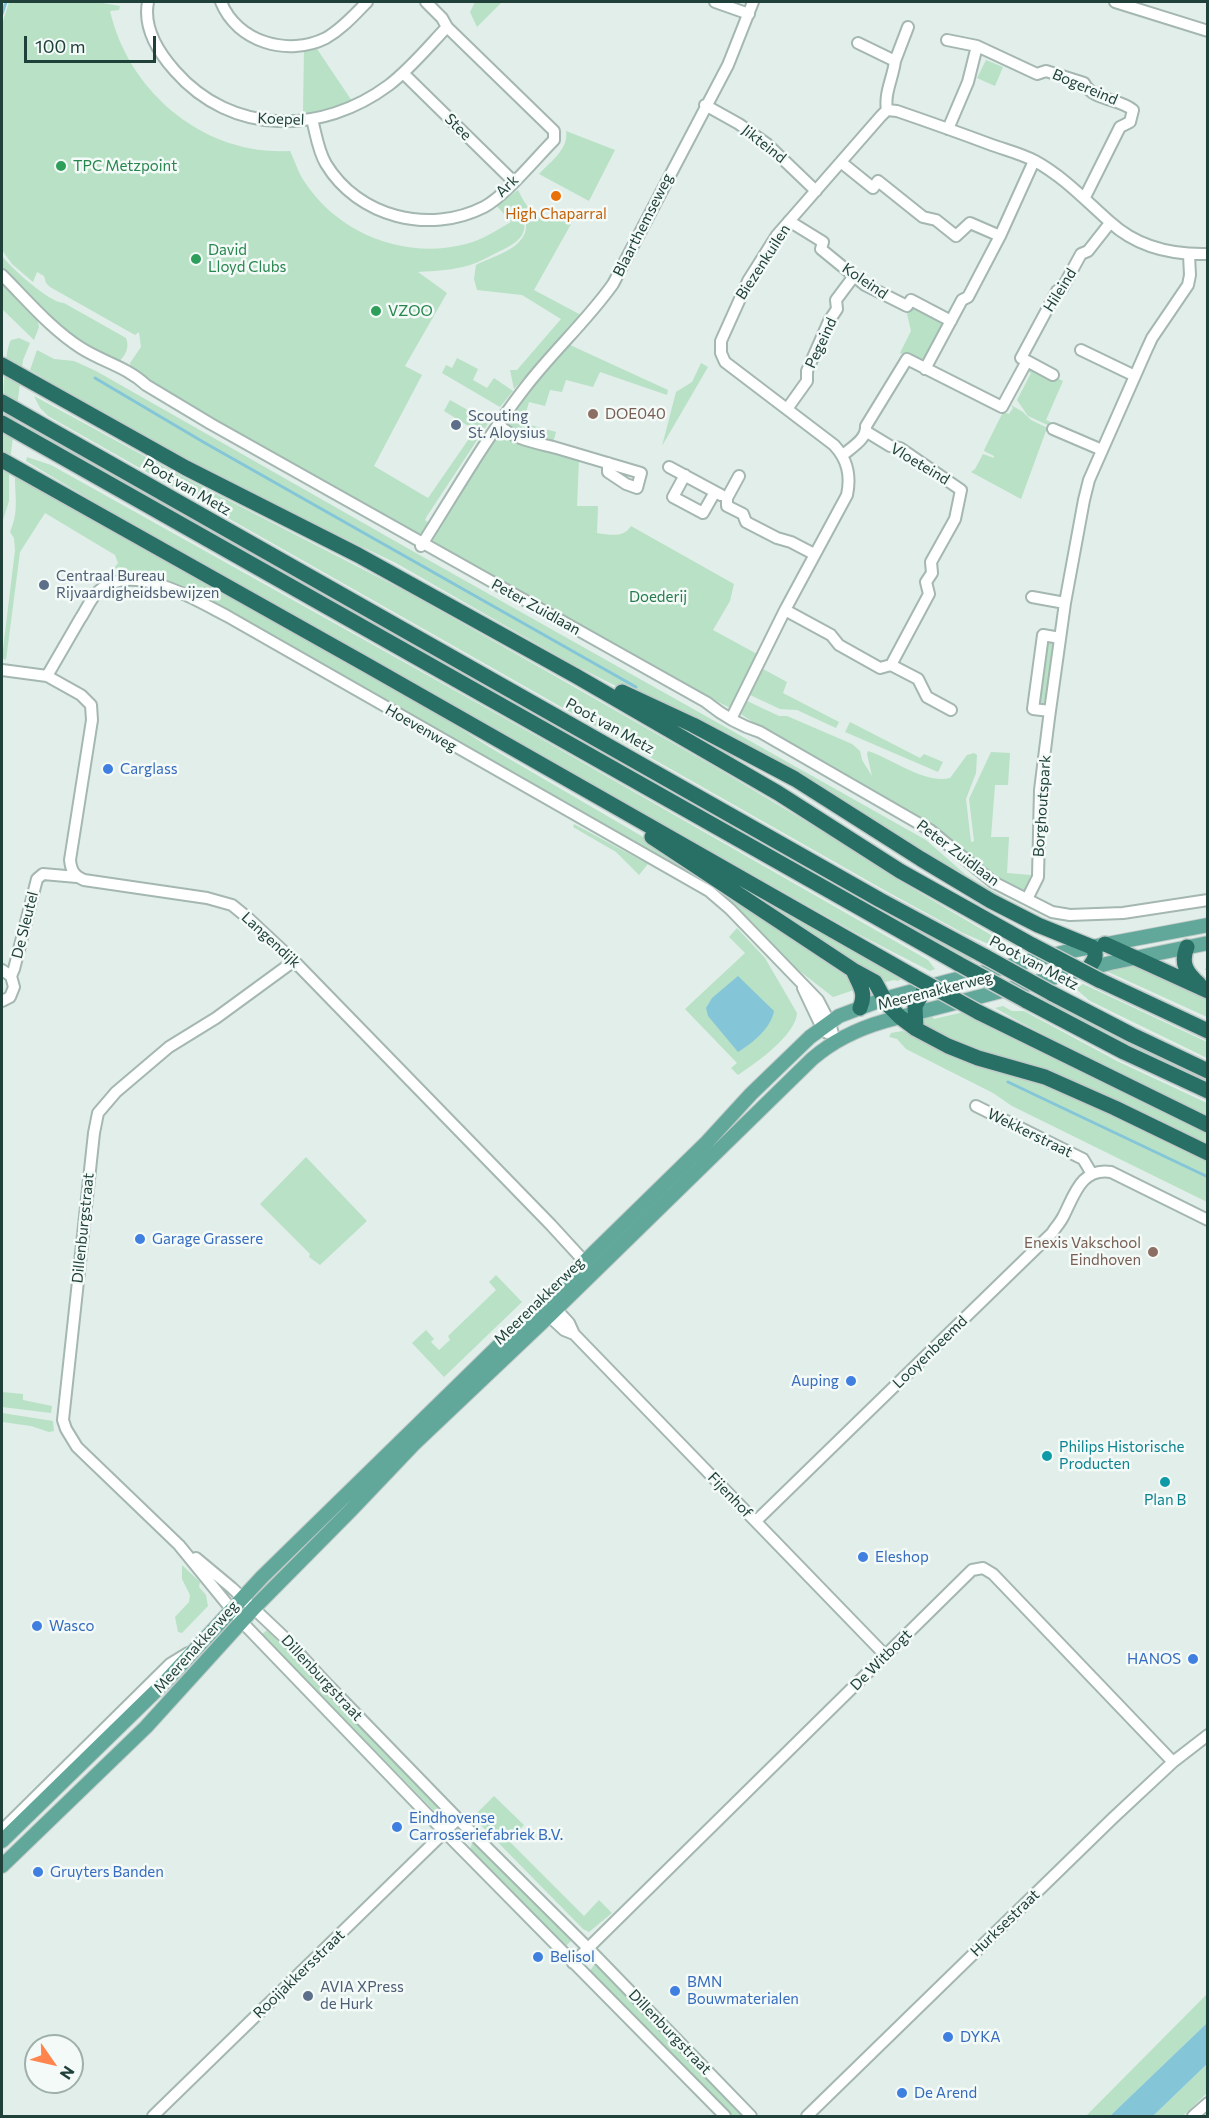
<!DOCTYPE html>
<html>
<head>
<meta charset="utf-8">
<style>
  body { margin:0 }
  #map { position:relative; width:1209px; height:2118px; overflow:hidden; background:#e2eee9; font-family:Commissioner,sans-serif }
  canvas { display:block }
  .frame { position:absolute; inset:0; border:3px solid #20413a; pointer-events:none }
  .north { position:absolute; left:24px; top:2034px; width:60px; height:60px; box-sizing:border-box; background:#f3faf7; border:2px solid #9fb0ab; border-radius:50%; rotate:124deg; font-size:16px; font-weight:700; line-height:24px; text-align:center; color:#20413a }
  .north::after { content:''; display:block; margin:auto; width:21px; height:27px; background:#ff844e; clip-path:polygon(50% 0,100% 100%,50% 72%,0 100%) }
  .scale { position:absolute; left:24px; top:36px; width:132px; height:27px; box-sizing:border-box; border:3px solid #20413a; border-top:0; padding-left:8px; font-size:18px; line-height:21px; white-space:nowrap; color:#20413a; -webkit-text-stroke:4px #f3faf7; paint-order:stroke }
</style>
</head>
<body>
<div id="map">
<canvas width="1209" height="2118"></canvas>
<div class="frame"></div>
<div class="north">N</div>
<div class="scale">100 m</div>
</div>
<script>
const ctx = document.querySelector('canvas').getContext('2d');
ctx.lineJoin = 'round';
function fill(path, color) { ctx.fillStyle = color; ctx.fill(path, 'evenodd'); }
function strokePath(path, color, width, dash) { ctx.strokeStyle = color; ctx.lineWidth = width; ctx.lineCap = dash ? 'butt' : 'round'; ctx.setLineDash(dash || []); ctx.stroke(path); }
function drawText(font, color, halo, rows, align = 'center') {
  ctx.font = font + ' Commissioner,sans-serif'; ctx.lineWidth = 5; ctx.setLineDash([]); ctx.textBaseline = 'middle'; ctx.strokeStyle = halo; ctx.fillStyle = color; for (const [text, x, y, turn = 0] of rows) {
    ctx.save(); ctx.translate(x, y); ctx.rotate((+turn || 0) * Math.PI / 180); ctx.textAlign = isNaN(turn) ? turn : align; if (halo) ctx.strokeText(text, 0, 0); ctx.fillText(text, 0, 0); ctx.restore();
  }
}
const green = new Path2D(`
  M9,2H96L120,6L119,10L110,11C129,93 205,156 290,151C295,161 298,172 304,181C338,234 405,260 466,244C482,240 497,230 511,222L496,205L518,190C532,219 544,227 575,217L534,290L581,315L514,389L510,370H517L561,319L522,295L477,290L474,279L476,265C503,252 541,244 520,206L518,208C534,233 518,243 496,253C488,257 479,262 470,265C454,270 435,271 418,272L447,293L405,366L422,375L374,466L428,498L475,430L444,411L450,400L489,422L427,516L425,520L431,524L424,532L417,535L212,420L131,370L130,363L141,347L139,332L135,335L50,287L46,283L44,276L37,272L33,282L12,264L2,250V24Z
  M475,2H502L477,27L470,12Z
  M315,46L352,101L319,112L303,114L304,49Z
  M986,60L1003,67L995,86L977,78Z
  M566,131L615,150L589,201L539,174C551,161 569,149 566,131Z
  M2,256C10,267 51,304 64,303L126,338C130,348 125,357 117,363L63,329L2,270Z
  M2,281L37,317L39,327L34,340L2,309Z
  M912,305L943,322L944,327L927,359L924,358L921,364L900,353L911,331L907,314Z
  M19,338L30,343L23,360L9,468V501L3,520L2,518C2,490 0,355 11,340Z
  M570,345L668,390L667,395L600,372L593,387L566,380L562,392L550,390L545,406L529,402L523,423L556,432L553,443L506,429L504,425L528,392Z
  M37,350L54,359L74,361L96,371L416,553L926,840L966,875L1023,909V911L634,695L572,664L396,563L188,464L41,379L42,377L30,370Z
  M457,358L478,369L473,380L487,388L494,378L513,391L500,407L442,373L446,365L452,368Z
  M701,363L708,367L662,446L676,392L692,382Z
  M1029,364L1063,381L1046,420L1065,429L1063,432L1028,416L1017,400L1031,373L1026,370Z
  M34,396L181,476L409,593L720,770L825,833L895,878L1013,948L1005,951L963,933L886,891L48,416L40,408Z
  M1011,405L1023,412L1031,420L1062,435L1061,438L1046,431L1021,499L971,472L975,469L983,454L994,458V456L984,451L985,448L1003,412L1009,414L1013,408Z
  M30,426L976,958L965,962L30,432Z
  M500,431L579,459L577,506H598L597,533C610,535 624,538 631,526L734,584L730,601L713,630L757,654L730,708L661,673L432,543L435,529Z
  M27,457L51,465L531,733L928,960L935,969L930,971L858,934L146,533L26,461Z
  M15,477L29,484L31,482L108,524L137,546L234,596L424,705L489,747L674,855L750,908L782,933L846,976L851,981L854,990L833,997L797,969L735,906L712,886L204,599C177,588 147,573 117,575L115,567L118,563L115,555L45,513L20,552L6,660L2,658L15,550L14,538L10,532C19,511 15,499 15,477Z
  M1046,639L1055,642L1046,705L1043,707L1038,706Z
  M763,669L787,682L783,693L839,722L836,728L797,710L780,709L750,695Z
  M747,701L779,716H787L852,744L860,751L862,760L872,776L867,754L868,751C893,759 924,784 950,778L967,755L974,753L977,755L976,773L966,799L971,842L974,841L969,799L991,752L1010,753L1008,785H995L991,837H1009L1007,873L1031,875L1023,893C1006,884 989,876 975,863C960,851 948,838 932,827L764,730L741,714Z
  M850,722L920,758L924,754L943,762L938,772L845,732Z
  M574,824L648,864L639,875L616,852L573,827Z
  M678,847L902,978L898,981L894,980L881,983Z
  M737,928L765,958L797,1013C796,1035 756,1063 738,1075L731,1068L737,1063L685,1009L745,953L729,937Z
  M1133,962L1207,998V1017L1104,970Z
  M1083,984L1207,1042V1058L1090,1001L1076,989Z
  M1041,996L1207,1077V1085L1126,1047L1035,998Z
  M1003,1006L1012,1011H1024L1119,1062L1207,1103V1115C1136,1081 1064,1047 995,1008Z
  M964,1012L1207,1131V1146L959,1043L921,1025V1017L931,1015L934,1019Z
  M902,1031L1050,1085L1207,1155V1202L1012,1106L993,1093L906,1049L897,1039L889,1037L891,1033Z
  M306,1157L367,1221L320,1265L309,1257L310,1254L260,1204Z
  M496,1275L522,1302L444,1377L412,1343L426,1330L434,1339L431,1342L439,1350L450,1340L448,1336L496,1290L489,1282Z
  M2,1392L23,1394V1400L52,1406L51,1413L2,1407Z
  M2,1413L53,1421L54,1431L49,1432L31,1426L2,1422Z
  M182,1565L200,1582L199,1587L206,1595L208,1606L182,1633L178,1632L175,1617L189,1602L190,1595L182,1579Z
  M267,1630L445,1811L443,1816H439L262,1634Z
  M494,1796L524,1825L509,1841L584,1916L599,1900L612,1913L589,1932L583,1929L473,1817Z
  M476,1842L572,1940L565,1947L470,1850L472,1843Z
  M595,1964L743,2116H732L589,1972Z
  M1207,1994V2023L1110,2116H1086Z
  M1207,2064V2093L1183,2116H1153Z`);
const water = new Path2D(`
  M738,976L774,1011C771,1028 753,1043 738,1052L708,1016L706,1008L712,998Z
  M1207,2023V2064L1153,2116H1110Z`);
const stream = new Path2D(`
  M2,14L6,2
  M95,378L205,443L636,687
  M1207,969H1208
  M1008,1082L1208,1177`);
const minor = new Path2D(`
  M148,2C143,28 158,52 175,71C232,136 322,135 389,85C410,69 428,47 447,27
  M221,2C237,42 288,57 326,38C342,29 354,15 367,2
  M715,2L749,14
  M1115,2L1208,31
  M947,40L977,46L1037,74L1046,71L1084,83C1093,101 1119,98 1133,110L1130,122L1120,127L1085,197
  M858,43L895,61C893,78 884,93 887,110
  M895,61L908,27
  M403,73L513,181
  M705,105L739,124L767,144L816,191
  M312,119C316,134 318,151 326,164C358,217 429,235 484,207C505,196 536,158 554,140V131L447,27L442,18L426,2
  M948,129L968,82L977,46
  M842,163L873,188L878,181L923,217L936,220L956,236L970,223L1000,236
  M789,221L823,242L821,249L865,285L907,306L911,300L951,321
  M2,275C27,300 51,329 81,348C103,362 127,367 146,385L211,424L706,702C722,715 741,726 760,732L930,830L993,882L1052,912L1070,915L1123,913L1208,900
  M1081,350L1135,376
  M1027,361L1053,375
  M925,369L962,300L968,297L1000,236L1034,161
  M787,409L807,381V371L829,321L837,309L836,300L854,276
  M499,425C514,440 539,443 560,449C587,457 614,465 641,473L637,488L626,484L608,472V463
  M1053,429L1102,450
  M843,455C852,447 867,439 866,426L907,359L1002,407L1027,361L1021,358L1057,291L1063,287L1081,254L1088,251L1110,223
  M669,467L721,495
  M685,475L673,497L703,513L715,492
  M739,476L727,498V506L743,514L746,522L777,538L791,542L814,554
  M421,546C454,494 486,438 524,389C552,352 586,322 613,284L728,65L753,2
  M1032,597L1065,603
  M785,610L831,635L839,645L880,668L891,665L929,594L926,582L932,573L931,562L955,519L961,490L900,448L890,446L867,432
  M891,665L918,679L927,697L951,710
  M2,670L47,676L81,695L91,705L92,720L70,860C71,870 74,876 84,880L207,898L232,905L248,918L294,961L551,1225L584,1261
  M47,676C58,657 69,638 80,619C85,612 89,602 95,595C127,558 192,598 227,616L709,891L730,909L818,1000L830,1023L835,1041
  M1050,711L1033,709L1043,635L1060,638
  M731,719L785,610L847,495C851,476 848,460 834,445L725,362L721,353V341L748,281L777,235L881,116L887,110L897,111C929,122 960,133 992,145C1006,150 1022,154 1035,161C1064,177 1085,200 1110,222C1137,247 1172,255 1208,254
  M1027,899L1038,877L1040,790L1049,718L1065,603L1084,500L1089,480L1146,351L1152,338L1188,285L1190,275L1189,255
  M294,961L216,1018L169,1047L116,1092L98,1113L94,1133L63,1420L66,1429L77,1447L179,1545L241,1621L425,1812L725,2116
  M2,970L11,976L14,987L10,997L2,1001
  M11,976L14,969L37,879L43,874L77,877
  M803,988L822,1028L827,1033
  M976,1106L1083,1159L1092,1174
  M556,1309L569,1323L574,1334L886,1656
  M549,1316L564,1330L574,1334
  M756,1521L1052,1233C1055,1228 1060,1223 1063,1217C1074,1196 1081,1167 1111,1172L1208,1220
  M196,1558L232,1588L285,1638L325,1682L458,1819L588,1948L751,2116
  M2,1830L170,1664L188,1653
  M573,1963L972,1570L983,1568L993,1574L1173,1762
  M153,2116L458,1819
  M807,2116L1113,1818L1173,1762L1208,1735
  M1193,2116L1208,2103`);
const major = new Path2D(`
  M2,1841L165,1682L262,1577L707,1142L751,1094L810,1037L839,1016L884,999L949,981L1065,952L1208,925
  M2,1866L146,1727L254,1608L352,1509L414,1444L549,1316L812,1059C834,1040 857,1029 885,1021L1110,963L1208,943`);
const highway = new Path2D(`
  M2,365L186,468L358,555L576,676L778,793L900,871L1032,945
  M2,402L880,900L986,957
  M2,423L959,964
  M2,460L365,664L913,976
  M622,692L693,725L795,779L921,859L991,901L1038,925L1092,947C1099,956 1093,962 1087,970
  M652,837L853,970L875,982L887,1004L900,1017L916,1029L948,1046L978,1058L1045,1077L1115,1108L1208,1153
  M1105,944L1208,991
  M1187,947C1180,964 1187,973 1199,984
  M853,970C859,985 867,992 860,1008
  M1099,980L1208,1031
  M1051,993L1132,1035L1208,1071
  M1025,1000L1124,1052L1208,1091
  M978,1012L1208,1125
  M916,1029L915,1006L926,987`);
const highwayBridge = new Path2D(`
  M1032,945L1099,980
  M986,957L1051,993
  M959,964L1025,1000
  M913,976L978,1012`);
const markers = [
  [61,166,6,"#2e9e5b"],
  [556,196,6,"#e8710a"],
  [196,259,6,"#2e9e5b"],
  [376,311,6,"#2e9e5b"],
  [593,414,6,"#8d6e63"],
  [456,425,6,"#5c6f8a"],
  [44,585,6,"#5c6f8a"],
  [108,769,6,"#3f7fe0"],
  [140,1239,6,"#3f7fe0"],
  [1153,1252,6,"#8d6e63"],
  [851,1381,6,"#3f7fe0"],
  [1047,1456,6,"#0f9aa8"],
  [1165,1482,6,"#0f9aa8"],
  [863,1557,6,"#3f7fe0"],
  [37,1626,6,"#3f7fe0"],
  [1193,1659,6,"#3f7fe0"],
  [397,1827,6,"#3f7fe0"],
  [38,1872,6,"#3f7fe0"],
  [538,1957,6,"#3f7fe0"],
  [675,1991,6,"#3f7fe0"],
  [308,1996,6,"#5c6f8a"],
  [948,2037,6,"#3f7fe0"],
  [902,2093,6,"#3f7fe0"]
];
const streetNames = [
  ["Bogereind",1085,87,23],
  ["Koepel",281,119,2],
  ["Stee",458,127,45],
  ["Jikteind",764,144,38],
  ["Ark",507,186,-44],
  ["Blaarthemseweg",643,225,-63],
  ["Biezenkuilen",763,262,-57],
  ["Koleind",865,281,34],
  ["Hileind",1060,290,-58],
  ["Pegeind",821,343,-65],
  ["Vloeteind",920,464,31],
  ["Poot van Metz",187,487,30],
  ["Peter Zuidlaan",536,607,29],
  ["Poot van Metz",610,726,29],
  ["Hoevenweg",421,728,30],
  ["Borghoutspark",1042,806,-86],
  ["Peter Zuidlaan",958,853,37],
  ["De Sleutel",25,925,-76],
  ["Langendijk",271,940,43],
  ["Poot van Metz",1034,963,28],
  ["Meerenakkerweg",935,991,-14],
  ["Wekkerstraat",1030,1133,26],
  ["Dillenburgstraat",83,1228,-84],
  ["Meerenakkerweg",539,1301,-44],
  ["Looyenbeemd",930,1352,-44],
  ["Fijenhof",730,1495,46],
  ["Meerenakkerweg",196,1647,-48],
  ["De Witbogt",881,1660,-45],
  ["Dillenburgstraat",322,1678,47],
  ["Hurksestraat",1005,1923,-44],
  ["Rooijakkersstraat",299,1974,-44],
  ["Dillenburgstraat",670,2032,46]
];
const leisureNames = [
  ["TPC Metzpoint",73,166],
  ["David",208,250],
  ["Lloyd Clubs",208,267],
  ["VZOO",388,311]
];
const foodNames = [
  ["High Chaparral",556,214]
];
const educationNames = [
  ["DOE040",605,414],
  ["Enexis Vakschool",1141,1243,"right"],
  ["Eindhoven",1141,1260,"right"]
];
const serviceNames = [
  ["Scouting",468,416],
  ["St. Aloysius",468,433],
  ["Centraal Bureau",56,576],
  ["Rijvaardigheidsbewijzen",56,593],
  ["AVIA XPress",320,1987],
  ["de Hurk",320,2004]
];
const parkNames = [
  ["Doederij",658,597]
];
const shopNames = [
  ["Carglass",120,769],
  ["Garage Grassere",152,1239],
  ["Auping",839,1381,"right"],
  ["Eleshop",875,1557],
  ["Wasco",49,1626],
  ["HANOS",1181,1659,"right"],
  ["Eindhovense",409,1818],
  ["Carrosseriefabriek B.V.",409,1835],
  ["Gruyters Banden",50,1872],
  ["Belisol",550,1957],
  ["BMN",687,1982],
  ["Bouwmaterialen",687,1999],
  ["DYKA",960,2037],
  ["De Arend",914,2093]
];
const cultureNames = [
  ["Philips Historische",1059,1447],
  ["Producten",1059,1464],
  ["Plan B",1165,1500,"center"]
];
fill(green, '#b8e1c6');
fill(water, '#84c6d8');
strokePath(stream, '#84c6d8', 3);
strokePath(minor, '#a4b7b1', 14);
strokePath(major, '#c1cac8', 16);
strokePath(highway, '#c1cac8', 18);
strokePath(minor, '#fff', 10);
strokePath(major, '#61a89a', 14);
strokePath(highway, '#287065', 15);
strokePath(highwayBridge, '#c1cac8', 18, []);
strokePath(highwayBridge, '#287065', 15);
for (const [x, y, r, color] of markers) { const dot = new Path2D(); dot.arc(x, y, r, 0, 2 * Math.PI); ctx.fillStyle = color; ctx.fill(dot); strokePath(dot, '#f3faf7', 2); }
drawText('15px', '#20413a', '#f3faf7', streetNames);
drawText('15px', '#27864d', '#f3faf7', leisureNames, 'left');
drawText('15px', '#c56008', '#f3faf7', foodNames);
drawText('15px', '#785e54', '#f3faf7', educationNames, 'left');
drawText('15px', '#4e5e75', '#f3faf7', serviceNames, 'left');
drawText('15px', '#257c4c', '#f3faf7', parkNames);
drawText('15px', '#366cbe', '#f3faf7', shopNames, 'left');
drawText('15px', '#0d838f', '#f3faf7', cultureNames, 'left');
</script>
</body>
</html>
